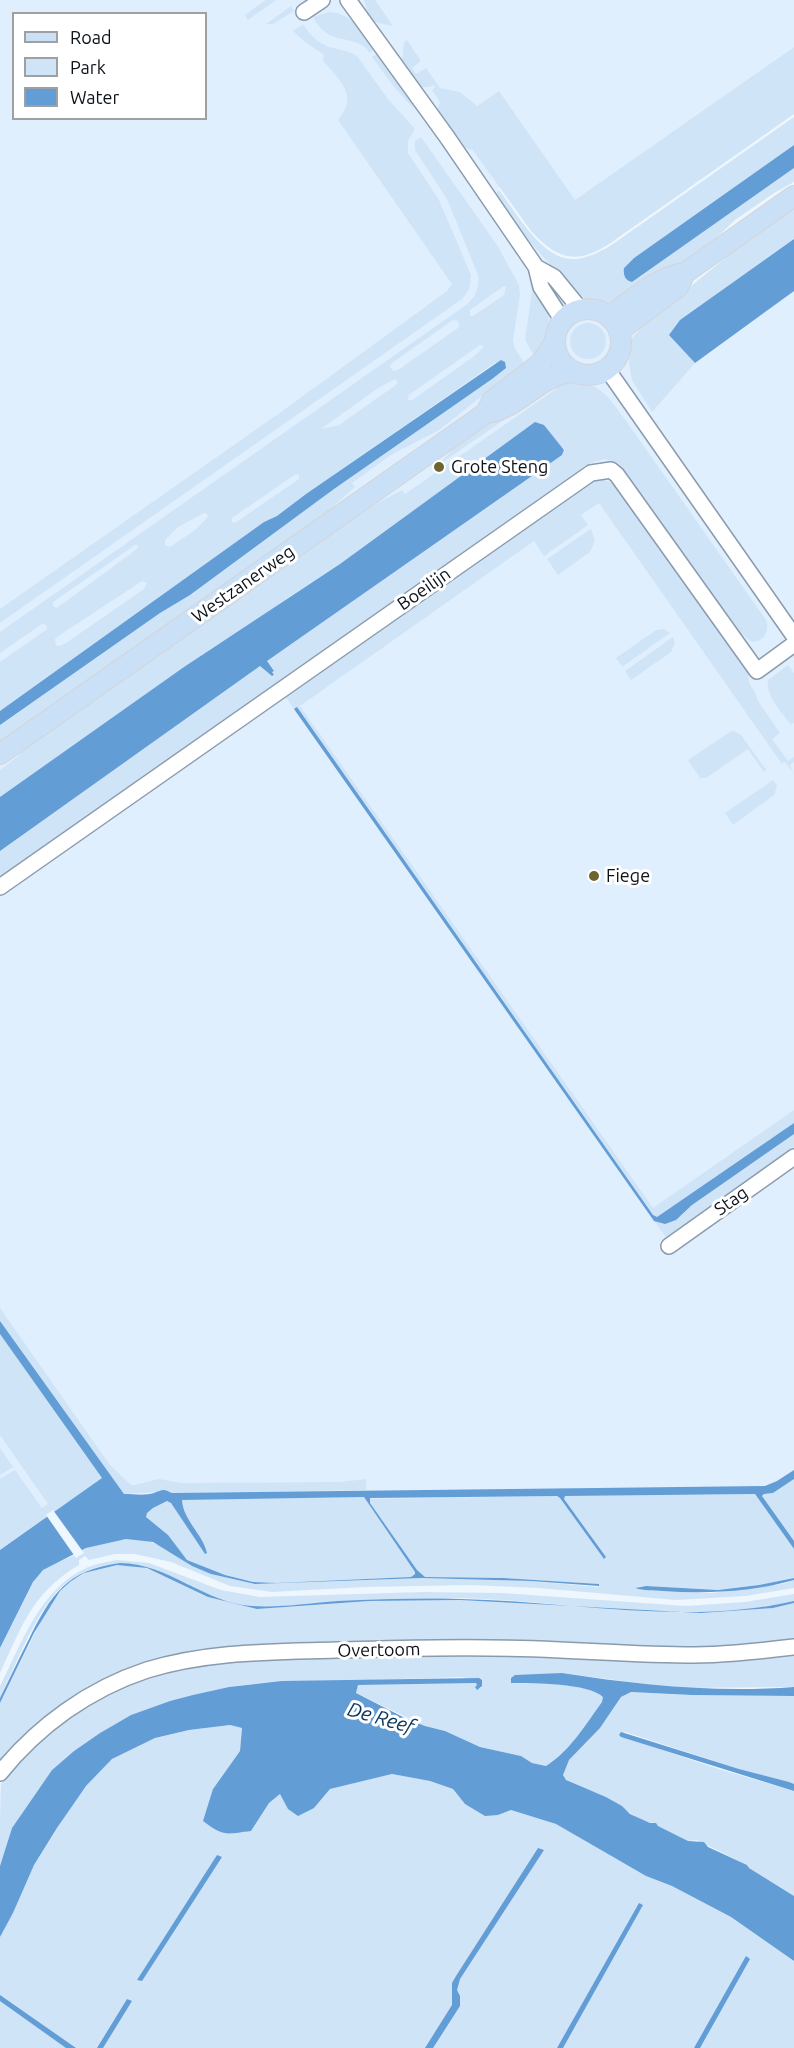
<!DOCTYPE html>
<html>
<head>
<meta charset="utf-8">
<style>
  body { margin:0 }
  #map { position:relative; width:794px; height:2048px; overflow:hidden; background:#eef6fe; font-family:Ubuntu,sans-serif }
  canvas { display:block }
  .legend { position:absolute; left:12px; top:12px; width:195px; height:108px; box-sizing:border-box; background:#fff; border:2px solid #9ea0a3; margin:0; padding:8px 10px; list-style:none; font-size:18px; color:#0c1219 }
  .legend li { display:flex; align-items:center; gap:12px; height:30px }
  .legend b { width:30px; border:2px solid #9ea0a3 }
</style>
</head>
<body>
<div id="map">
<canvas width="794" height="2048"></canvas>
<ul class="legend">
<li><b style="height:8px;background:#cae0f7"></b>Road</li>
<li><b style="height:16px;background:#d0e4f8"></b>Park</li>
<li><b style="height:16px;background:#639dd6"></b>Water</li>
</ul>
</div>
<script>
const ctx = document.querySelector('canvas').getContext('2d');
ctx.lineJoin = 'round';
function fill(path, color) { ctx.fillStyle = color; ctx.fill(path, 'evenodd'); }
function strokePath(path, color, width, dash) { ctx.strokeStyle = color; ctx.lineWidth = width; ctx.lineCap = dash ? 'butt' : 'round'; ctx.setLineDash(dash || []); ctx.stroke(path); }
function drawText(font, color, halo, rows, align = 'center') {
  ctx.font = font + ' Ubuntu,sans-serif'; ctx.lineWidth = 6; ctx.setLineDash([]); ctx.textBaseline = 'middle'; ctx.strokeStyle = halo; ctx.fillStyle = color; for (const [text, x, y, turn = 0] of rows) {
    ctx.save(); ctx.translate(x, y); ctx.rotate((+turn || 0) * Math.PI / 180); ctx.textAlign = isNaN(turn) ? turn : align; if (halo) ctx.strokeText(text, 0, 0); ctx.fillText(text, 0, 0); ctx.restore();
  }
}
const built = new Path2D(`
  M0,0H794V47L575,201L499,92L477,106L440,102L464,150L472,148L499,186V190L495,194L522,233L575,293L589,300L612,303L633,332L669,335L695,363L794,291V1474L772,1490L0,1545ZM14,14H206V118H14Z`);
const green = new Path2D(`
  M266,0H276L248,20L245,15Z
  M364,0H375L393,26L374,22L368,13Z
  M291,6L294,11L273,24H266Z
  M329,12C353,13 362,33 374,50L370,53C359,38 345,42 330,35C322,31 317,24 313,17Z
  M303,24C312,38 321,46 338,49C345,51 351,52 357,56L388,99L415,129L408,141V153L439,200L471,275L469,290L462,299L0,623V609L281,412L447,291L452,284L338,120C359,96 340,80 323,61L324,55L304,41L293,31Z
  M407,40L421,61L412,68L416,74L426,68L440,88L460,92L477,106L499,91L575,200L794,47V114L609,244C575,266 556,258 531,231L472,149L469,150L467,148L464,150L437,112L440,102L432,90L435,87L434,85L429,87H420L402,61L404,42Z
  M377,54L417,111C399,95 386,76 372,57Z
  M794,117V145L634,258L624,268L627,280L632,282L794,168V182L774,193L735,220L710,244L684,262L612,303L589,300L575,293L522,233L495,194L499,190C516,212 542,260 573,259C587,259 602,251 613,244Z
  M421,137L497,245L519,285L520,295L513,340L515,348L524,363L439,430L391,455L352,483L355,487L310,527L0,745V725L160,613L190,595L334,489L492,379L496,362L306,494L277,516L264,522L0,711V662L46,630L47,628L46,625L42,624L0,653V632L466,305C476,297 479,288 478,275L447,199L415,150V141ZM504,286L506,287L504,295L473,316H470V310ZM453,320L458,321L459,325L458,328L398,370L393,371L390,367L392,363ZM480,345H483V348L473,357L412,400H408L409,395ZM395,379L398,382L396,385L339,425L321,429L378,388ZM296,474L299,475V479L235,523L232,522V518ZM204,513H206L208,517L195,530L170,547L165,545V540L178,527ZM135,545L138,546L137,549L57,608L53,606V602ZM142,581L147,583L144,589L66,643L59,646L56,645L55,639L60,635Z
  M794,207V239L681,320L670,335L695,363L652,412L632,380L629,363L630,341L642,326L740,246Z
  M529,278C551,311 557,324 536,359L525,340L532,291Z
  M570 341a18 18 0 1 1 36 0a18 18 0 1 1-36 0Z
  M573,379C603,387 606,394 624,418L766,620C770,631 764,642 752,642L737,630L618,463L605,459L590,463L0,881V851L260,666L273,677L275,675L272,672L274,671L267,661L562,455L565,450L563,447L561,448L544,425L515,437L340,564L287,598L252,624L209,650L0,797V770L17,757L31,743L358,513L402,490L405,494L556,389L552,383Z
  M540,395L440,464H439L462,440L488,423Z
  M602,479L614,484L749,672C746,686 756,688 758,701L780,733L772,739L788,761L794,757V762L790,765L794,774L785,762L782,764L599,503L581,515L588,525L544,556L534,541L300,706L653,1208L794,1110V1123L657,1217L653,1215L297,707L294,709L285,696L594,481Z
  M591,529L595,541L590,552L558,575L547,559Z
  M664,629L670,633L622,667L616,658L656,630Z
  M673,637L675,644L671,652L631,680L625,671Z
  M788,665L794,673V723L791,725C782,712 765,696 768,680Z
  M733,730L741,735L766,770L764,772L748,749L706,778H700L688,760Z
  M773,780L777,786L774,795L733,825L725,813Z
  M794,1134V1147L666,1237L654,1221L656,1219L661,1223L681,1216L692,1205Z
  M0,1308L95,1444L110,1465L130,1484L134,1485L159,1479L181,1483L339,1482L366,1479V1490L172,1493L170,1491L123,1494L0,1321Z
  M0,1334L102,1478L0,1550V1479L15,1470L42,1508L48,1504L0,1435Z
  M0,1448L13,1467L0,1475Z
  M794,1479V1541L762,1499L764,1494L773,1493Z
  M755,1494L794,1549V1578L759,1585L718,1590L646,1586L637,1587L635,1589L711,1593L782,1584L794,1580V1588L745,1596L676,1600L539,1588L470,1585L365,1587L272,1592L230,1586L171,1562L135,1554H115L89,1560L85,1556L79,1560V1565C32,1593 22,1626 0,1673V1648L37,1575L49,1566L73,1556L86,1548L111,1541L127,1539L148,1541L163,1547L192,1566L215,1575L255,1584L422,1578L531,1581L598,1587L599,1584L503,1578L425,1577L417,1570L370,1503L369,1499L556,1496L560,1498L603,1558L606,1557L564,1499L565,1496Z
  M364,1497L415,1572V1574L411,1577L277,1583L253,1582L225,1575L187,1560L146,1517L147,1513L153,1508L168,1501L171,1503L205,1554C205,1536 184,1520 181,1500Z
  M117,1560L149,1563L221,1590L260,1597L423,1592L502,1593L686,1606L745,1602L794,1594V1601C684,1627 567,1600 455,1598C413,1598 371,1599 329,1602C304,1604 277,1608 252,1606C188,1601 154,1542 85,1572L117,1565L140,1566L165,1575L208,1597L257,1609L369,1601L460,1600L701,1613L773,1608L794,1603V1641L737,1647L669,1649L563,1643L142,1664L0,1762V1703L47,1609L60,1591L70,1582L84,1574C72,1578 62,1585 54,1595C32,1622 15,1666 0,1698V1686C22,1643 39,1590 86,1568C95,1564 106,1562 117,1560Z
  M534,1650L794,1653V1687L675,1688L562,1673L511,1683C539,1684 578,1682 603,1695V1702C586,1724 570,1751 546,1766L532,1763L521,1756L480,1747L445,1731L425,1726L356,1693L358,1685L476,1683L477,1685L475,1688H481L482,1680L461,1677L251,1684L229,1687L170,1701L131,1715L100,1733L74,1751L52,1770L12,1828L0,1866C0,1852 0,1792 1,1784C6,1772 19,1762 28,1753C81,1702 145,1672 218,1662Z
  M631,1692L692,1695L794,1696V1784L739,1769L625,1732L620,1736L719,1769L794,1791V1896L749,1868L747,1865L697,1840L688,1841L658,1826L656,1823C639,1824 621,1804 606,1797C593,1790 574,1788 563,1777L564,1767L569,1760L600,1728L621,1697Z
  M230,1725L242,1728L240,1751L213,1789L251,1831L269,1803L280,1794L314,1808L330,1789L392,1774L430,1781L453,1789L465,1804L498,1815L511,1810L556,1824L646,1876L672,1886L731,1917L794,1961V2048H0V1937L13,1913L34,1865L72,1805L86,1786L112,1759L155,1738L189,1730Z`);
const water = new Path2D(`
  M794,145V168L632,282C625,281 623,274 624,268L634,258Z
  M794,239V291L695,363L669,335L680,320Z
  M501,360L505,362L506,368L492,379L334,489L190,595L160,613L0,725V711L264,522L277,516L306,494Z
  M535,422L544,425L564,450L562,455L267,661L274,671L272,672L274,675L272,676L260,666L0,851V797L184,667L340,564Z
  M297,707L653,1215L657,1217L794,1123V1134L692,1205L676,1220L665,1224L654,1221L294,709Z
  M0,1321L124,1494C132,1494 146,1496 154,1493C162,1490 163,1488 172,1493L765,1486L777,1481L794,1470V1479L773,1493L764,1494L762,1496L794,1541V1549L755,1494L565,1496L564,1499L606,1557L604,1559L560,1498L557,1496L370,1498V1503L417,1570L425,1577L503,1578L599,1584V1586L531,1581L422,1578L255,1584L211,1574L192,1566L153,1542L126,1539L86,1548L43,1570L33,1582L0,1648V1550L102,1478L0,1334ZM364,1497L415,1572V1574L411,1577L277,1583L253,1582L225,1575L187,1560L168,1535L146,1517L147,1513L153,1508L167,1501L171,1503L205,1554L207,1553C203,1534 183,1520 182,1500Z
  M120,1563C168,1563 204,1603 252,1606C280,1608 310,1603 338,1601C378,1599 419,1598 460,1599C569,1601 687,1626 794,1601V1603L773,1608L701,1613L460,1600L369,1601L257,1609L208,1597L147,1568L117,1565L84,1573L70,1582L60,1591L34,1633L0,1703V1698C10,1678 19,1658 29,1639C51,1594 67,1570 120,1563Z
  M794,1578V1580C752,1592 706,1594 663,1591C654,1590 643,1591 635,1588L646,1586L718,1590L759,1585Z
  M562,1673C639,1685 716,1693 794,1687V1696L692,1695L631,1692L621,1697L600,1728L569,1760L563,1775L566,1780L606,1797L622,1806L630,1814L650,1823H656L658,1826L688,1841L704,1842L708,1847L747,1865L749,1868L794,1896V1961L731,1917L672,1886L646,1876L556,1824L511,1810L498,1815L485,1816L465,1804L453,1789L430,1781L392,1774L330,1789L314,1808L298,1816L288,1809L280,1794L269,1803L251,1831C226,1834 224,1837 203,1821L213,1789L240,1751L242,1728L230,1725L189,1730L155,1738L112,1759L86,1786L57,1828L34,1865L13,1913L0,1937V1866L12,1828L52,1770L74,1751L100,1733L131,1715L170,1701L193,1695L229,1687L282,1681L479,1678L482,1680V1686L477,1690L475,1687L477,1685L476,1683L358,1685L356,1693L403,1717L425,1726L445,1731L480,1747L521,1756L532,1763L546,1766C570,1751 586,1724 602,1702L603,1697C589,1683 532,1683 511,1683V1678L515,1675Z
  M621,1732L739,1769L789,1782L794,1784V1791L621,1737L619,1735Z
  M538,1848L544,1850L460,1979L457,1990L460,1996V2006L433,2048H425L452,2005V1983L456,1976Z
  M217,1855L222,1857L142,1981L137,1980Z
  M639,1903L643,1905L563,2048H557Z
  M746,1956L750,1959L700,2048H694Z
  M0,1995L76,2048H66L0,2001Z
  M127,1999L132,2001L103,2048H97Z`);
const pier = new Path2D(`
  M53,1510L84,1553L76,1558L46,1515Z`);
const minor = new Path2D(`
  M348,0L447,137L536,267L541,287L563,321
  M304,12L322,0
  M536,267L554,277L581,310
  M607,369L794,636
  M0,887L591,473L611,470L617,475L757,671L794,644
  M669,1246L794,1157
  M0,1773C38,1726 89,1689 147,1670C208,1651 273,1652 336,1650C387,1649 439,1647 490,1648C558,1648 626,1655 695,1655C728,1655 761,1651 794,1647`);
const major = new Path2D(`
  M555 342a33 33 0 1 1 66 0a33 33 0 1 1-66 0Z
  M609,317C632,300 657,277 685,273L794,196
  M619,331L678,287L685,273
  M486,413L492,401L541,363L555,342
  M0,754L486,413C519,409 540,374 573,372`);
const markers = [
  [439,467,6,"#6e6431"],
  [594,876,6,"#6e6431"]
];
const poiNames = [
  ["Grote Steng",451,467],
  ["Fiege",606,876]
];
const streetNames = [
  ["Westzanerweg",243,584,-35],
  ["Boeilijn",424,589,-35],
  ["Stag",731,1201,-35],
  ["Overtoom",379,1650,-1]
];
const waterNames = [
  ["De Reef",381,1718,16]
];
fill(built, '#e0effe');
fill(green, '#d0e4f8');
fill(water, '#639dd6');
fill(pier, '#eef6fe');
strokePath(minor, '#8a9bad', 18);
strokePath(major, '#d3d4d6', 22);
strokePath(minor, '#fff', 15);
strokePath(major, '#cae0f7', 20);
for (const [x, y, r, color] of markers) { const dot = new Path2D(); dot.arc(x, y, r, 0, 2 * Math.PI); ctx.fillStyle = color; ctx.fill(dot); strokePath(dot, '#fff', 2); }
drawText('18px', '#0c1219', '#fff', poiNames, 'left');
drawText('18px', '#0c1219', '#fff', streetNames);
drawText('italic 20px', '#08365b', '#fff', waterNames);
</script>
</body>
</html>
